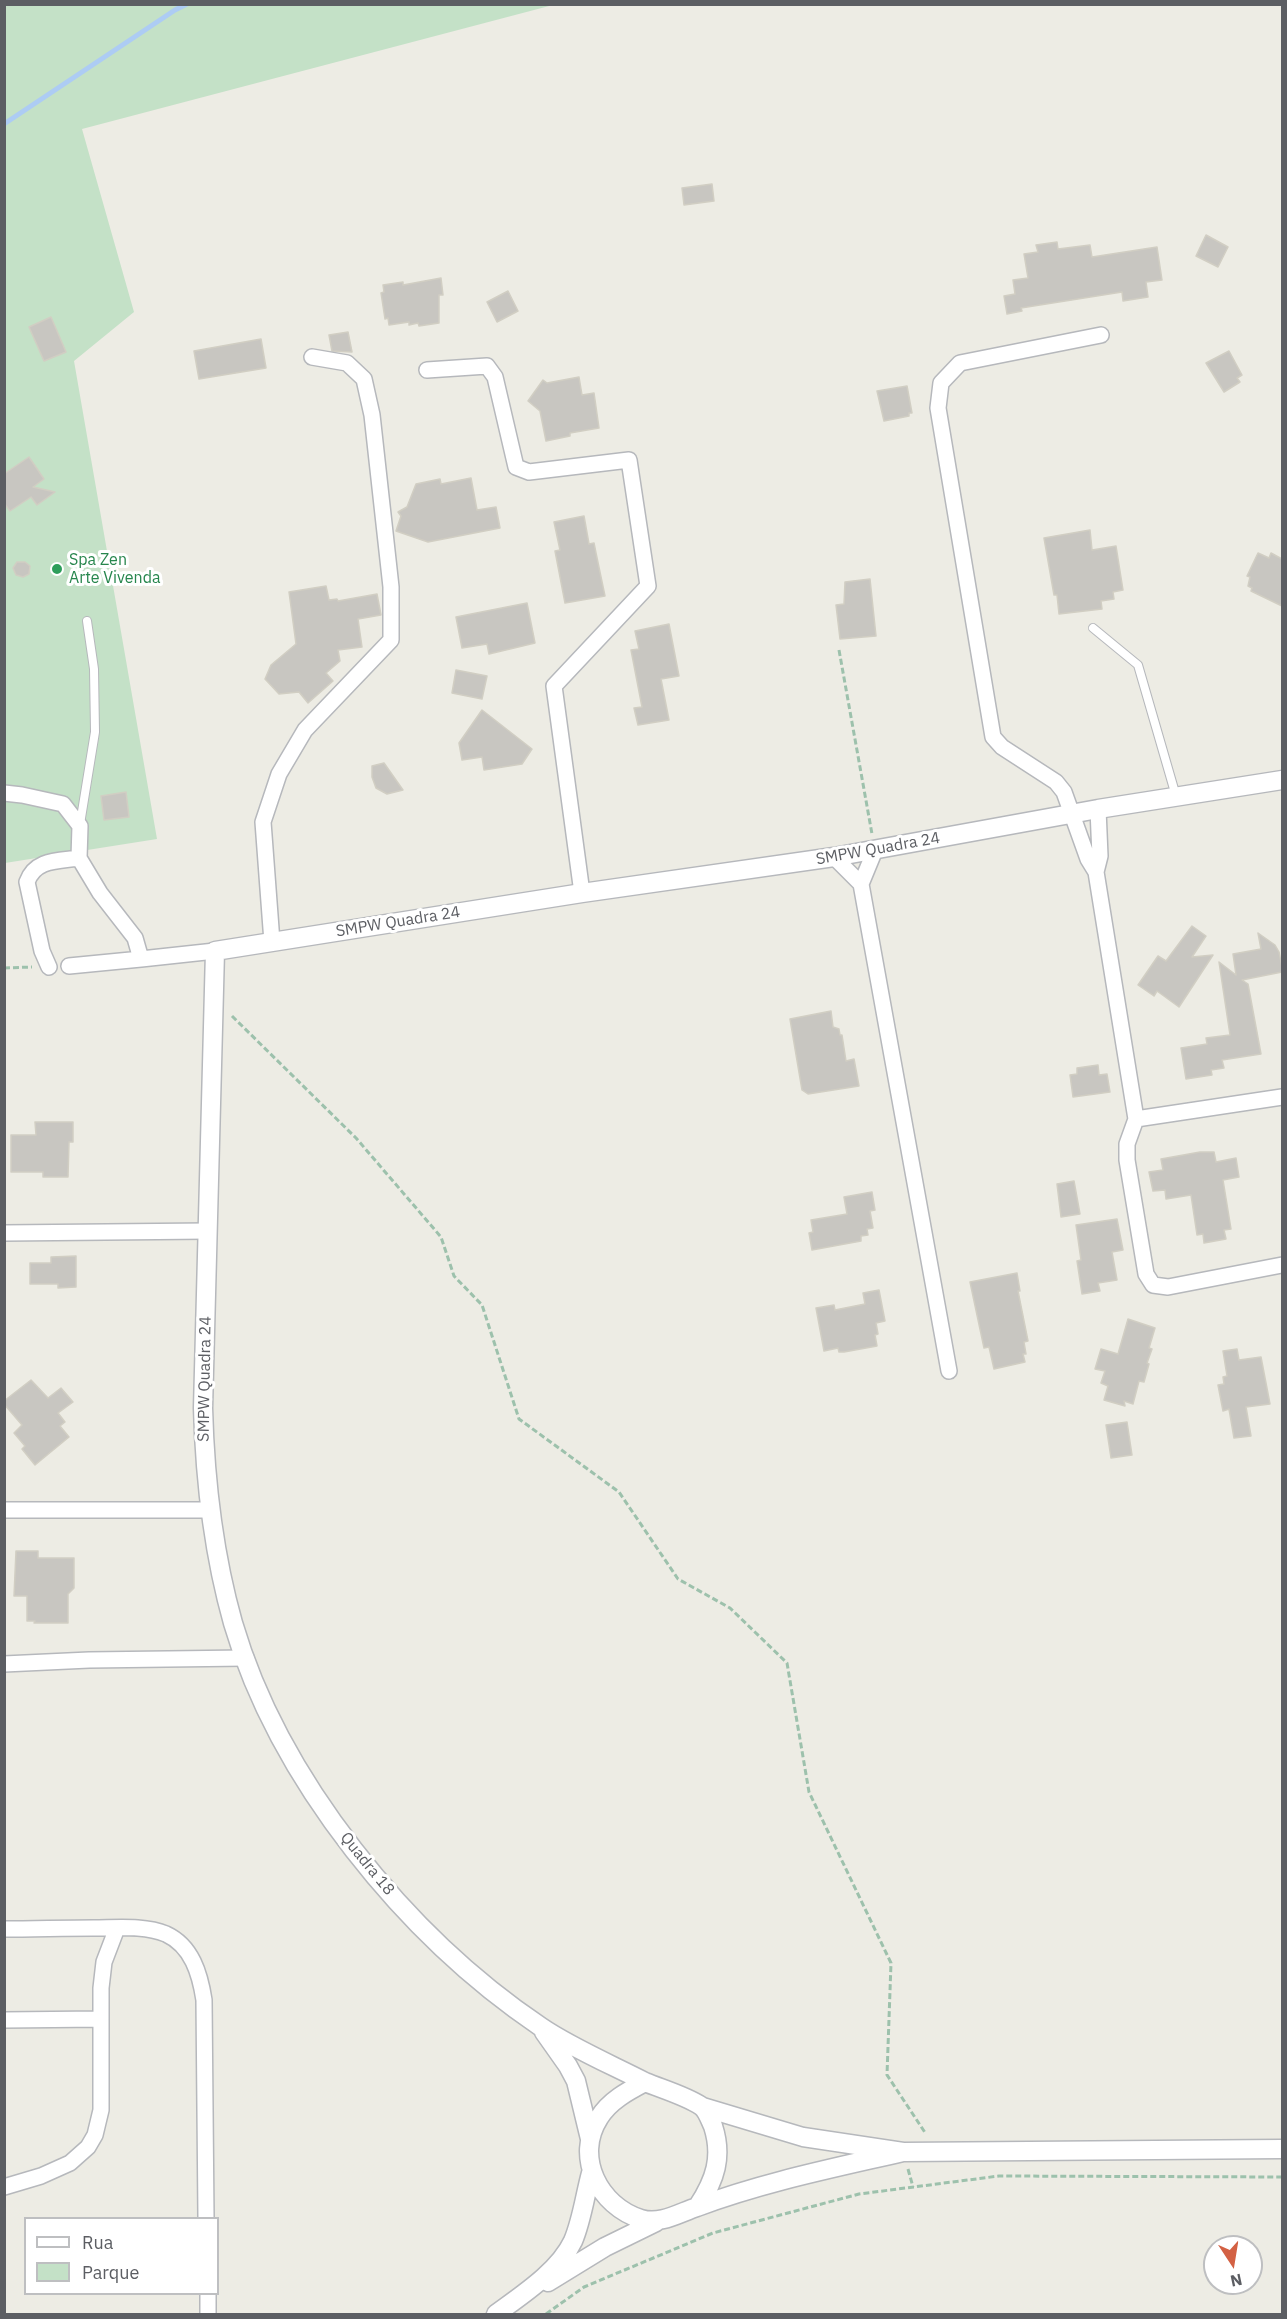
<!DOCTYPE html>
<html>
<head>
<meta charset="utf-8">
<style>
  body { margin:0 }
  #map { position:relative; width:1287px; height:2319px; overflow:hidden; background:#edece4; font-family:"IBM Plex Sans",sans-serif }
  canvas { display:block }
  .frame { position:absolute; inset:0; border:6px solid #5c5e63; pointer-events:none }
  .legend { position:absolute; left:24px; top:2217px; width:195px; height:78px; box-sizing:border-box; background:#fff; border:2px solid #bebfc1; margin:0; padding:8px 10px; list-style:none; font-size:18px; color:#5c5e63 }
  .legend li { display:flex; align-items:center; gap:12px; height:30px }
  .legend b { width:30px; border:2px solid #bebfc1 }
  .north { position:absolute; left:1203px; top:2235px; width:60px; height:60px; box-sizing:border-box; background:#fff; border:2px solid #bebfc1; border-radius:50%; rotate:168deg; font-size:16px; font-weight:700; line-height:24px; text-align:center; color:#5c5e63 }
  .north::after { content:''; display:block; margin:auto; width:21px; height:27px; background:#d36144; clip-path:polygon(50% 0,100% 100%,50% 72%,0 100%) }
</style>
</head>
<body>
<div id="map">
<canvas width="1287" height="2319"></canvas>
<div class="frame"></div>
<ul class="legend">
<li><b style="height:8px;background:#fff"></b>Rua</li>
<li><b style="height:16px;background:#c4e1c7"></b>Parque</li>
</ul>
<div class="north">N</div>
</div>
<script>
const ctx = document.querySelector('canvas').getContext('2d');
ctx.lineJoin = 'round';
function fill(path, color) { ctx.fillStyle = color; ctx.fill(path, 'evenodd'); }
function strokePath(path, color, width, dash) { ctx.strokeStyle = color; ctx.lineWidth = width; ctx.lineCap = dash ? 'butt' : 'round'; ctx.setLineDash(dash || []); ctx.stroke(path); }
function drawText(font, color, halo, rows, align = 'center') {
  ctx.font = font + ' "IBM Plex Sans",sans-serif'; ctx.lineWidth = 6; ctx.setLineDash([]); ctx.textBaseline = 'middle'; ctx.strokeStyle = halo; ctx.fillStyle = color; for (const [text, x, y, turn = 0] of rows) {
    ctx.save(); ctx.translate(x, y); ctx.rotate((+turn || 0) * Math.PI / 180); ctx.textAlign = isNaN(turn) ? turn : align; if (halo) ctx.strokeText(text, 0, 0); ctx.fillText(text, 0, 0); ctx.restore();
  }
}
const green = new Path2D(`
  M5,5H553L82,129L134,312L74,361L157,839L5,863Z`);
const stream = new Path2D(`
  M4,124L175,10L187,4`);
const building = new Path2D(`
  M712,184L714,201L684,205L682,188Z
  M1206,235L1228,247L1218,267L1196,256Z
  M1057,242L1058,249L1090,245L1092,257L1157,247L1162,280L1146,282L1148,297L1123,301L1122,292L1021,308L1022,311L1007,314L1004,296L1015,294L1013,280L1028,278L1024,254L1038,252L1036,245Z
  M441,278L443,295H439V323L419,326L418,323L409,325V322L389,325L388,318L385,319L381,293L384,292L383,285L403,282V285Z
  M508,291L518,311L497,322L487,302Z
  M51,317L66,352L44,361L29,327Z
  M348,332L352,352L332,351L329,335Z
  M261,339L266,368L199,379L194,351Z
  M1229,351L1242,375L1237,378L1240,382L1224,392L1206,363Z
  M579,377L582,395L594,393L599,428L570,433V436L546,441L540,411L528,401L543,380L547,383Z
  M907,386L912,413H909V416L884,421L877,391Z
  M29,457L44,479L33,487L55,492L37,505L31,497L10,511L4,503V474Z
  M471,478L477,510L496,507L500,528L428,542L396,531L401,516L398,512L407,507L416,484L440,479L441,484Z
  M584,516L589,544L594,543L596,553L605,596L565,603L555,551L560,550L554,522Z
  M1090,530L1092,550L1116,546L1123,590L1113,592L1114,599L1101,601L1102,609L1059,614L1057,595H1054L1044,538Z
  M1258,553L1269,558L1271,553L1282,559V606L1251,591L1252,588L1248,586L1250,577L1247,576Z
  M17,562H25L30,566L29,574L23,577L16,575L13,568Z
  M870,579L876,636L840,639L836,605L844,604L845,582Z
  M326,586L329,600L337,599L338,601L377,594L381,615L358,619L362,647L338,650L340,661L326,673L333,681L308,703L299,692L279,694L265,679L271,665L296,644L289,592Z
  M527,603L535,643L489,654L487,644L462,648L456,617Z
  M669,624L679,676L661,679L669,720L638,725L634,708L642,707L631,650L639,649L635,631Z
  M456,670L487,676L482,699L452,693Z
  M482,710L532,749L522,764L484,770L482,757L462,760L459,743Z
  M384,763L403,790L387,794L376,788L372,777V766Z
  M126,792L129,817L104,820L101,796Z
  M1192,926L1206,936L1192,957L1213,955L1179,1007L1157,991L1154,996L1138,985L1158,956L1166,961Z
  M1258,933L1275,945L1279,952L1282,967V972L1242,980L1248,984L1261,1054L1222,1060L1224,1068L1211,1070L1212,1075L1186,1079L1181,1048L1207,1044L1206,1038L1230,1035L1219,962L1236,975L1233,954L1261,949Z
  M831,1011L833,1027L839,1029L840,1035H842L846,1061L854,1059L859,1086L808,1094L802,1090L790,1019Z
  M1098,1065L1099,1075L1107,1074L1110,1092L1073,1097L1070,1075L1077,1074V1068Z
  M35,1122H73V1142H69L68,1177H43V1172H11V1135H36Z
  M1200,1152H1214L1216,1162L1236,1158L1239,1177L1223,1180L1231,1229L1224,1230L1226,1239L1204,1243L1203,1234L1197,1235L1191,1195L1166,1199L1165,1190L1153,1191L1149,1172L1163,1170L1161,1159Z
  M1074,1181L1080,1214L1061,1217L1057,1184Z
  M872,1192L875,1210L870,1211L873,1228L867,1229L868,1235L861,1236V1241L812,1250L809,1233L813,1232L811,1220L847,1214L844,1197Z
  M1117,1219L1123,1250L1112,1252L1117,1280L1098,1283L1100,1291L1082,1294L1077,1261L1081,1260L1076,1225Z
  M76,1256V1287L58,1288V1284H30V1263H51V1257Z
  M1017,1273L1020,1291H1018L1028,1341L1024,1342L1026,1354H1023L1025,1362L994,1369L989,1347L984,1348L970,1282Z
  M879,1290L885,1321L876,1323L878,1334L875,1335L877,1346L844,1352H839L838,1348L824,1351L816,1308L834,1305L835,1310L865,1304L863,1293Z
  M1128,1319L1155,1328L1149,1348L1152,1349L1147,1363L1149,1364L1144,1382L1139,1381L1133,1404L1124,1401L1125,1406L1104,1400L1108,1386L1101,1383L1105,1371L1095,1369L1101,1349L1118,1354Z
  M1237,1349L1239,1360L1261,1357L1270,1404L1246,1407L1251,1436L1234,1438L1229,1409L1223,1411L1218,1385L1224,1384L1223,1377L1227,1376L1223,1351Z
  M31,1380L48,1398L61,1388L73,1402L58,1413L65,1422L60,1426L69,1437L35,1465L22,1449L25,1446L14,1433L22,1425L4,1404V1401Z
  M1127,1422L1132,1455L1111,1458L1106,1425Z
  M16,1551H38V1558H74V1588L68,1594V1623H34L35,1621H27V1596H14Z`);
const path = new Path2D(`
  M839,650L872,834
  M4,968L32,967
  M232,1016L356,1138L441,1237L454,1276L482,1305L519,1419L619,1492L678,1579L730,1608L787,1663L809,1792L891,1963L887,2075L926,2134
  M908,2169L913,2187
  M546,2314L584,2287L713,2233L859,2194L999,2176L1282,2177`);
const service = new Path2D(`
  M1093,628L1138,665L1176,796
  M80,824L95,732L94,669L87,621`);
const minor = new Path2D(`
  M427,370L487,366L495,377L516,467L529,472L629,460L648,586L554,686L582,893
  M4,793L22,795L63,804L80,826L79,858L100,893L135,938L141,959L215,951
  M1098,809L1100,856L1096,872L1136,1119L1127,1144V1160L1146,1274L1153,1285L1168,1287L1282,1265
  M875,850L861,884L949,1371
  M834,857L861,884
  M1096,872L1088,859L1064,792L1056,782L1002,747L993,737L938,408L941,383L960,363L1101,335
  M272,942L263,822L279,774L305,730L391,640V587L372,415L364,379L347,363L312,357
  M69,966L141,959
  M49,967L42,951L27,882C35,859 58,861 79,858
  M1136,1119L1282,1097
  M4,1233L208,1231
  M4,1510H209
  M4,1664L89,1660L246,1658
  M4,1929C34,1929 63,1928 93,1928C116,1928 145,1925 166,1934C192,1946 200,1974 204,2000L206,2218
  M4,2020L101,2019
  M4,2187L41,2176L70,2163L88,2147L95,2135L101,2110V1988L104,1962L117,1928
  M208,2314V2294`);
const tertiary = new Path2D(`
  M544,2032L568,2066L576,2081L590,2139
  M645,2082C612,2065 570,2047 541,2027C406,1936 279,1780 233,1623C213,1552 205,1482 203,1408L215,951L582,893L834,857L1098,809L1282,780
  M703,2107L803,2137L903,2152L1282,2149
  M698,2206C715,2180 723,2157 713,2126C710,2120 707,2110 701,2106C686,2096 662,2089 645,2082C628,2091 609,2101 599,2118C574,2157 599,2206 641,2219C660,2225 679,2213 697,2207C764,2182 834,2168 903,2152
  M548,2282L605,2247L656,2222
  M496,2314C522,2295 559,2271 573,2241C582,2220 585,2195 591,2173`);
const markers = [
  [57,569,6,"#2e9e5b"]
];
const leisureNames = [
  ["Spa Zen",69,560],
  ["Arte Vivenda",69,578]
];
const streetNames = [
  ["SMPW Quadra 24",878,849,-10],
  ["SMPW Quadra 24",398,922,-9],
  ["SMPW Quadra 24",205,1379,-89],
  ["Quadra 18",367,1864,51]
];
fill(green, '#c4e1c7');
strokePath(stream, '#adccf4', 5);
fill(building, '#c8c6c1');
strokePath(building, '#d1cec3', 1.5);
strokePath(service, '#b6b8bc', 10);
strokePath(minor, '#b6b8bc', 18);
strokePath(tertiary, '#b6b8bc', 21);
strokePath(path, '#9dc1ac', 3, [6, 3]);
strokePath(service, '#fff', 8);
strokePath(minor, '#fff', 15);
strokePath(tertiary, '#fff', 18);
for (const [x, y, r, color] of markers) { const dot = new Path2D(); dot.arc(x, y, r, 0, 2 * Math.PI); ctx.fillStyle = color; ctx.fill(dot); strokePath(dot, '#fff', 2); }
drawText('16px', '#27864d', '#fff', leisureNames, 'left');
drawText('16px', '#5c5e63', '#fff', streetNames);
</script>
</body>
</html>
